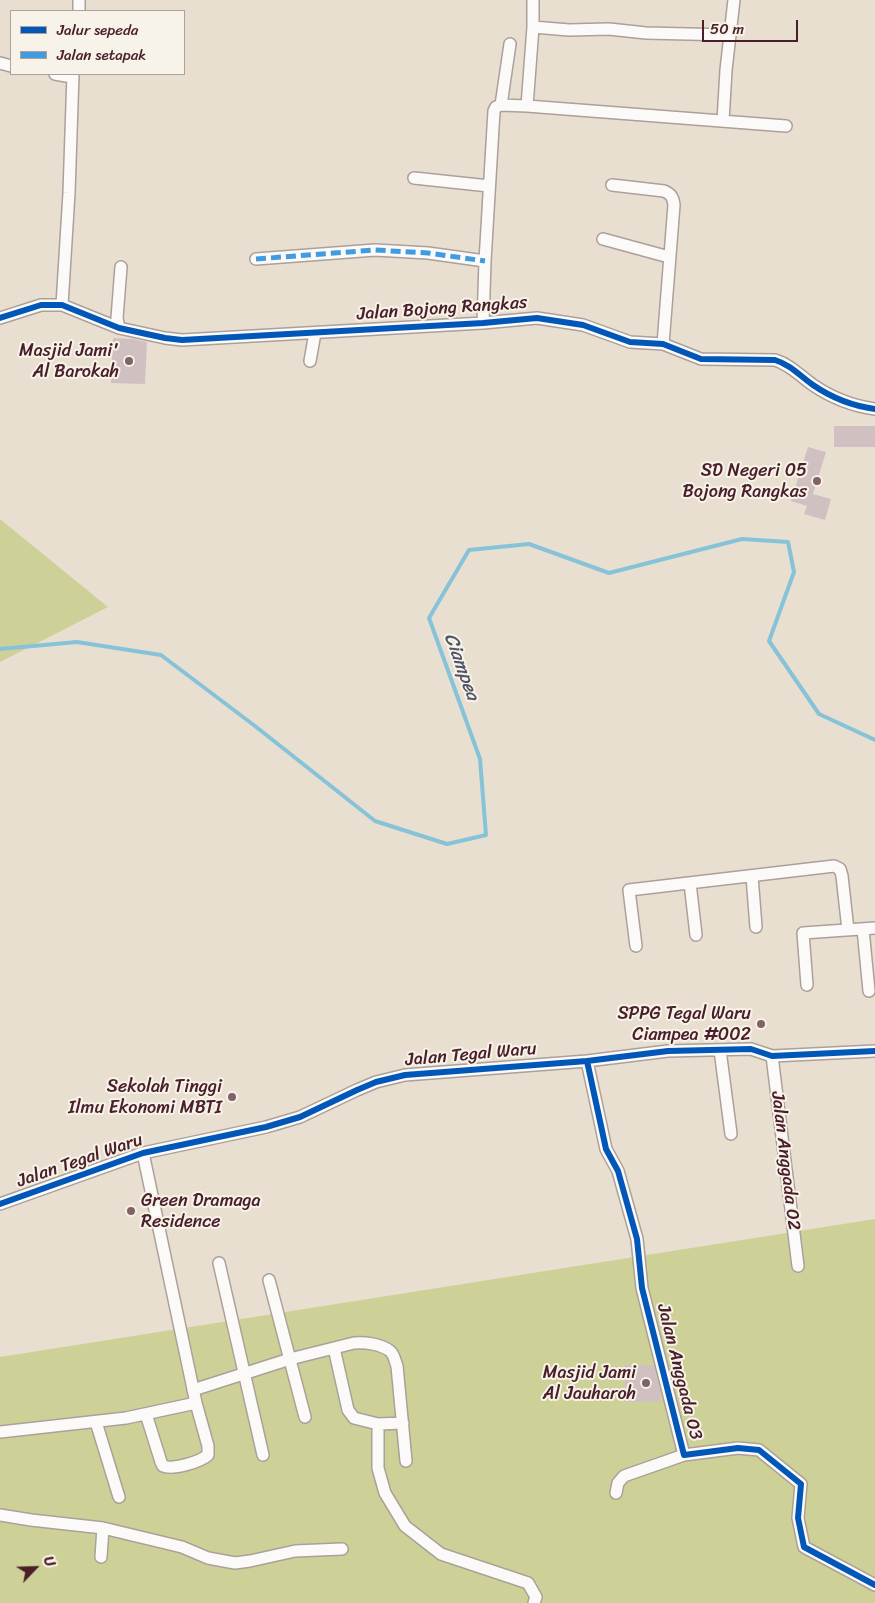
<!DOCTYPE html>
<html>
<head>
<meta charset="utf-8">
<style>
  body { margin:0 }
  #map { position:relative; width:875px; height:1603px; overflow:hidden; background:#e8dfd0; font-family:Sriracha,sans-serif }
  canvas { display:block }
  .legend { position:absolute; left:10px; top:10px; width:175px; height:65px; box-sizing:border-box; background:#f7f3e8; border:1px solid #b29e9c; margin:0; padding:6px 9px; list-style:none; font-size:15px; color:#4a1f2b }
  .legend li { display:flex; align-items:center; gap:10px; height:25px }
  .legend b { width:25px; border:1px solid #b29e9c }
  .north { position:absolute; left:10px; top:1543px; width:50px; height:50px; -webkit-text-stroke:4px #f7f3e8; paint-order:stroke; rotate:66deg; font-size:14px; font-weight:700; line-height:20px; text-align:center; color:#4a1f2b }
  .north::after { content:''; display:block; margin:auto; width:18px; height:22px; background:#4a1f2b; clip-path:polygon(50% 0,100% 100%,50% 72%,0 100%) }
  .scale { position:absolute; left:702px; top:20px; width:96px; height:22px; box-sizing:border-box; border:2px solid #4a1f2b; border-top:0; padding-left:6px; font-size:15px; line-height:18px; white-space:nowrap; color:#4a1f2b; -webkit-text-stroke:4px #f7f3e8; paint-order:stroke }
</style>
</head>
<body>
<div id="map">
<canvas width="875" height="1603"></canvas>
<ul class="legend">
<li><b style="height:6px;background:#0057b8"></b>Jalur sepeda</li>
<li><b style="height:6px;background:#409be1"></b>Jalan setapak</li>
</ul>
<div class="north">U</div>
<div class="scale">50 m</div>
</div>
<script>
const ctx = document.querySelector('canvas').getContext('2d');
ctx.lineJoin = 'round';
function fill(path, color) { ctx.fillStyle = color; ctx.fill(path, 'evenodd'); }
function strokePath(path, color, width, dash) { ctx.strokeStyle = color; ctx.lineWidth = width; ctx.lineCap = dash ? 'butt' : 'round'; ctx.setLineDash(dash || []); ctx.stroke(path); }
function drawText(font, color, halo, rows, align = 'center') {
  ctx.font = font + ' Sriracha,sans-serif'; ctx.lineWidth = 4; ctx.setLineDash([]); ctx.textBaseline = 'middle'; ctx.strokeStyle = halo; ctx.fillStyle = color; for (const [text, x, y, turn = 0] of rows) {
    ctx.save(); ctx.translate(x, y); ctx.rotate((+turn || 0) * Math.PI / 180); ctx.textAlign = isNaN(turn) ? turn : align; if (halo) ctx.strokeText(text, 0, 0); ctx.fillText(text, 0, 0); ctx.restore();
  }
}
const green = new Path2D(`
  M0,519L108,607L0,662Z
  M875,1219V1603H0V1357Z`);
const stream = new Path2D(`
  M0,649L77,642L161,655L255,726L375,821L447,844L486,835L480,759L429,618L469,550L529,544L609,573L742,539L788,542L794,572L769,641L819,714L875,740`);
const building = new Path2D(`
  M113,338L133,339L147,342L145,384L111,383Z
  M834,426H875V447H834Z
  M808,447L826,452L813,494L831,499L825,520L804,514L807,506L791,501Z
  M624,1365H654L660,1390L661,1402H626Z`);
const minor = new Path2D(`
  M533,0V27L527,106L786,126
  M79,11V0
  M533,27L569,30L609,29L646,33L730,35
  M0,63L11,66
  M55,74L72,77
  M501,105L510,44
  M723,121L726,70L734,0
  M414,178L489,186
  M612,185L664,191C671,194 673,197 674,205L663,344
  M603,239L669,257
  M256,259L375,250L428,253L485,261
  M62,305L69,193L73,74
  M0,318L41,305H62L119,328L165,338L182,340L483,323L537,318L583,325L630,342L663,344L701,359L775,360C791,365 800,376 813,385C832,398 853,406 875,409
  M483,323L485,261L494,111L496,107L501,105L527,106
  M119,328L117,318L121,267
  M310,361L315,333
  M752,876L756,927
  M690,883L696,935
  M863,929L869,991
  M636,946L629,890L834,866L840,869L842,876L848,930
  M807,985L803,933L875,928
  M720,1050L731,1134
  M772,1056L798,1266
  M587,1061L606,1149L618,1171L637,1239L642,1288L684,1455L738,1448L759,1450L801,1484L798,1518L804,1547L875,1585
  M0,1204L143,1153L266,1127L300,1117L357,1090L376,1082L405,1075L587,1061L668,1051L751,1049L772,1056L875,1051
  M219,1263L263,1455
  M269,1280L305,1417
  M334,1348L348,1410L354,1418L378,1424L403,1423
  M193,1390L290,1359L354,1343C365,1342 381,1344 390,1351C394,1354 395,1361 397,1366L406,1461
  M146,1414L161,1462L163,1466C173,1470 200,1462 208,1455V1446L196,1403
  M96,1422L119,1497
  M378,1424V1468L385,1493L405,1526L441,1554L528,1583L536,1597L534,1603
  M0,1432L126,1418L196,1403L143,1153
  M616,1493L618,1483L624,1476L684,1455
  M0,1515L31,1520L103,1528L182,1547L208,1558L235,1563L250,1561L295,1551L342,1549
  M101,1557L103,1528`);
const quiet = new Path2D(`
  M256,259L375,250L428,253L485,261`);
const cycleway = new Path2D(`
  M0,318L41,305H62L119,328L165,338L182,340L483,323L537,318L583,325L630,342L663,344L701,359L775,360C791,365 800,376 813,385C832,398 853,406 875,409
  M587,1061L606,1149L618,1171L637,1239L642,1288L684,1455L738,1448L759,1450L801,1484L798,1518L804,1547L875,1585
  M0,1204L143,1153L266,1127L300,1117L357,1090L376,1082L405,1075L587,1061L668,1051L751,1049L772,1056L875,1051`);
const markers = [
  [129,361,5,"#816265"],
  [817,481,5,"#816265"],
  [761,1024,5,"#816265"],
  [232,1097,5,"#816265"],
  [131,1211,5,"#816265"],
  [646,1383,5,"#816265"]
];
const streetNames = [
  ["Jalan Bojong Rangkas",442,309,-4],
  ["Jalan Tegal Waru",471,1055,-5],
  ["Jalan Tegal Waru",80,1161,-19],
  ["Jalan Anggada 02",785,1161,83],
  ["Jalan Anggada 03",679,1372,76]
];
const poiNames = [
  ["Masjid Jami'",119,351],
  ["Al Barokah",119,372],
  ["SD Negeri 05",807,471],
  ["Bojong Rangkas",807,492],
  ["SPPG Tegal Waru",751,1014],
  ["Ciampea #002",751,1035],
  ["Sekolah Tinggi",222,1087],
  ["Ilmu Ekonomi MBTI",222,1108],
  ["Green Dramaga",141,1201,"left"],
  ["Residence",141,1222,"left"],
  ["Masjid Jami",636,1373],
  ["Al Jauharoh",636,1394]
];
const waterNames = [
  ["Ciampea",461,667,70]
];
fill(green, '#ced197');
strokePath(stream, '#87c3d8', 4);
fill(building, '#d0c0c2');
strokePath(minor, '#aba09a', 14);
strokePath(minor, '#fcfaf8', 11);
strokePath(quiet, '#409be1', 5, [10, 5]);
strokePath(cycleway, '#0057b8', 6);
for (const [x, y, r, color] of markers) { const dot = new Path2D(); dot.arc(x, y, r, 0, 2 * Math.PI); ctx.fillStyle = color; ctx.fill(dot); strokePath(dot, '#f7f3e8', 2); }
drawText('18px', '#4a1f2b', '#f7f3e8', streetNames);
drawText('18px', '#4a1f2b', '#f7f3e8', poiNames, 'right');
drawText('italic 19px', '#515469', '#f7f3e8', waterNames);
</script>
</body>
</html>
